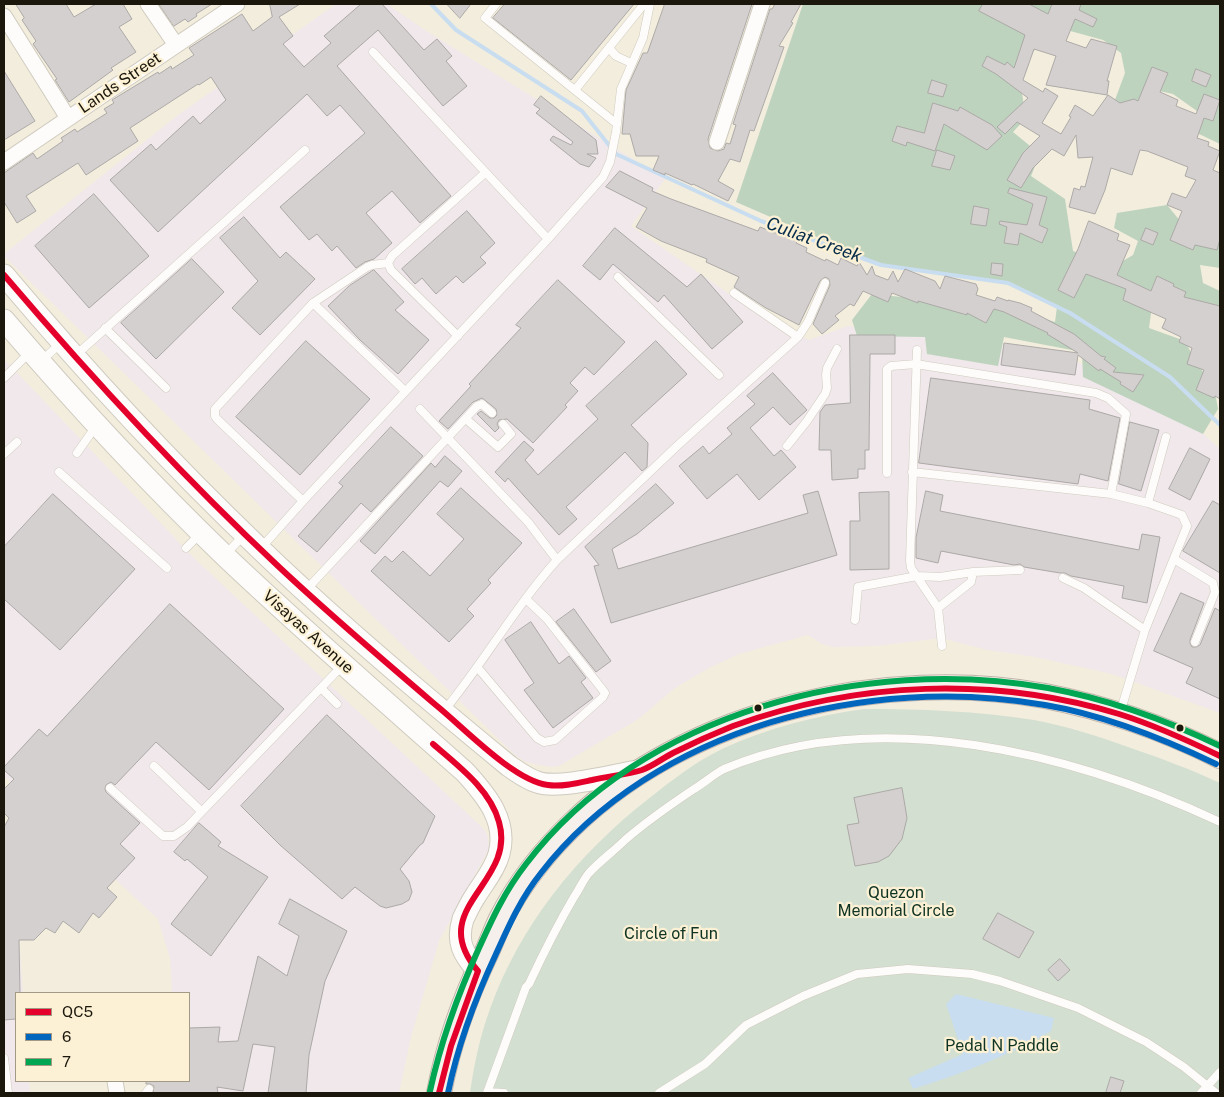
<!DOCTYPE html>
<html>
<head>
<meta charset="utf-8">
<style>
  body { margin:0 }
  #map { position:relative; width:1224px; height:1097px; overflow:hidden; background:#f3eddd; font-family:"Public Sans",sans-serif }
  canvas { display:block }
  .frame { position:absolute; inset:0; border:5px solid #1b170d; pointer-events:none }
  .legend { position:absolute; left:15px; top:992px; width:175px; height:90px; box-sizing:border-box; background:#fcf1d4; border:1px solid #a29a84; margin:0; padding:6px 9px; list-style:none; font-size:15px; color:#1b170d }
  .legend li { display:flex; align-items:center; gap:10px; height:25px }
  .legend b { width:25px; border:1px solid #a29a84 }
</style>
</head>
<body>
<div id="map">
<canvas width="1224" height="1097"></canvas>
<div class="frame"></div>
<ul class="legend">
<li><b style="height:6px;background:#e4002b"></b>QC5</li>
<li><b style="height:6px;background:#0065bd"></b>6</li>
<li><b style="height:6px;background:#00a651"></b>7</li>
</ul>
</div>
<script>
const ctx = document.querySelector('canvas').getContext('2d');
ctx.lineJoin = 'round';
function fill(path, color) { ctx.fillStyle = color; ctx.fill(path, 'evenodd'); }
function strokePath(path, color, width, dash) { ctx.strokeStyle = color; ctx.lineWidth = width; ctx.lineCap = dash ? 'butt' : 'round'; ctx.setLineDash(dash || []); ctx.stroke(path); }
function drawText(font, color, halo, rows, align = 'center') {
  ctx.font = font + ' "Public Sans",sans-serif'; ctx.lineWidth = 4.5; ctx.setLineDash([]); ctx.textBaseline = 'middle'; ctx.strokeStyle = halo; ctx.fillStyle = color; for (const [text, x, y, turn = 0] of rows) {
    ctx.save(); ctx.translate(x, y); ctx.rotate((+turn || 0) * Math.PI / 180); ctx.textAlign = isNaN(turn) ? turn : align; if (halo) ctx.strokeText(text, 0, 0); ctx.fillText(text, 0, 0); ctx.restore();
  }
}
const commercial = new Path2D(`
  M336,4H387L425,30L665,179L631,226L770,322L809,340L848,326L1067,356L1203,434L1220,449V713L1112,674L1035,657L987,650L941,638L877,646L832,647L822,644L808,635L739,654L709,668L675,688L637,720L559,766L551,767L535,764L526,762L516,756L4,256V254L178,115Z
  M4,359L194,558L484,829L488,837L489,849L439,941L411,1037L399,1093H176V1081H189V993H172L170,958L158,919L4,776Z
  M4,909H17L18,942L20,951L23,993H16V1081H29L30,1093H4Z`);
const green = new Path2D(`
  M864,709C921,709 977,711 1034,720C1066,726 1098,736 1128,747C1160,758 1190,769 1220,783V1093H470C474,1065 480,1036 490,1009C520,925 578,854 647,800C671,781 695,762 722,749C767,728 815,716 864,709Z`);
const forest = new Path2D(`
  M803,4H1220V144L1197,133L1204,116L1173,94L1146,88L1138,104L1109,116L1125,73L1121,53L1103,40L1056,27L1033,52L1020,81L1026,118L1013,132L1040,154L1031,176L1065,199L1073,251L1095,260L1099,275L1133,255L1138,241L1114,228L1117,213L1167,205L1186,228L1220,233V268L1200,265L1203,283L1220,291V313L1193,302L1153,299L1149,328L1185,341L1197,364L1214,386L1218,409L1203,434L1083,377L1082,352L1004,337L998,366L927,354L925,337L857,336L852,320L872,294L1011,308L1055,322L1057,307L1008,283L881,265L736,202Z`);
const water = new Path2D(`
  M956,994L1054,1018L1051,1031C1007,1056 961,1074 913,1089L908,1078L963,1054L946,1004Z`);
const stream = new Path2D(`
  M431,4L456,30L582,111L616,154L761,221L881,265L1008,283L1070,313L1170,377L1220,425`);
const building = new Path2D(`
  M16,4H66L74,17L96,4H123L132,19L119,27L136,52L111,68L113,70L69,102L55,80L57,79L33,44L36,41L22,20L24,18Z
  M159,4H212L196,14L197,16L188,22L185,19L174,26Z
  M270,4H300L279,17L293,36L283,44L304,67L331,43L324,36L361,4H382L424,50L437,39L452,56L446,61L467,86L443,106L378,30L337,66L451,196L420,223L392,191L366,213L392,243L374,259L365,262L356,268L337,246L332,251L317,234L309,240L280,207L365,133L340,105L327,116L307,94L158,232L110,180L151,144L156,150L193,116L200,124L226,100L211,77L199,85L198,84L130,128L138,141L86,175L78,163L26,196L36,211L17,223L4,202V173L33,153L37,159L63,141L61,138L75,129L77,132L107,113L104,109L114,103L112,100L158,72L159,74L171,66L172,69L194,55L189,48L242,14L253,31L272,17Z
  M447,4H471L460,18Z
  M505,4H634L571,80L493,18Z
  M665,4H752L708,139L710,148L718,151L724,149L726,143L730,144L736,125L733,124L770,9H772L775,4H801L791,22L793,23L779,46L784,47L754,131L750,130L740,162L730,159L718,181L734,190L728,201L693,184L692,185L665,173V175L653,170L659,156H636L630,134H622L626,90L643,53H647Z
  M983,4H1029L1048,14L1052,4H1081L1079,10L1097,19L1093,27L1075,19L1066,41L1086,48L1091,39L1117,46L1107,81H1109L1107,95L1046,85L1056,56L1034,49L1023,80L1043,92L1045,88L1058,96L1042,123L1061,134L1071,117L1069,116L1075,105L1093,116L1108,95L1120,103L1134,99L1138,101L1152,67L1168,73L1160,92L1178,100L1176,106L1196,114L1204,94L1220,100L1213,121L1204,118L1197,138L1209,142L1208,146L1220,151L1213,170L1220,173V239L1217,250L1195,245L1193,250L1170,240L1182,211L1167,205L1172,193L1186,198L1196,180L1185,176L1188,167L1147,151L1140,150L1132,175L1111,168L1105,190L1095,214L1069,207L1074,188L1080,190L1081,186L1085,187L1093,157L1078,158L1076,135L1064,156L1052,149L1033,168L1021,188L1007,180L1023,153L1040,136L1017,122L1005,134L997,127L1028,98L996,74L982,66L987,56L1005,65L1007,62L1014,68L1025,35L979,11Z
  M1196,69L1211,75L1206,87L1192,81Z
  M4,71L35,121L4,140Z
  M932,80L947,85L943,97L928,93Z
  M541,96L596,140L598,154H587L596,158L589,167L580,164L550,140L553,136L571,145L573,142L536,113L540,109L534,105Z
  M933,103L958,111L960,107L992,125L1002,136L987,150L944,124L935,151L907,142L906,146L892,141L897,126L924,133Z
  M937,150L955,156L950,170L932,166Z
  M620,171L653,188L652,191L671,199L758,231L760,227L778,234L779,232L798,241L796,243L807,248L806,252L825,261L826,259L838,265L841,258L857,266L859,262L867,275L872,266L875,275L888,280L893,271L898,282L905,269L935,281L940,289L945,276L976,284L978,289L976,295L995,301L997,297L1008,301V300L1020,303L1032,308L1031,311L1074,334L1101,356L1106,357L1104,359L1116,368L1113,372L1144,375L1133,392L1120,384L1121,382L1100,369L1099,371L1078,355L1075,375L1001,365L1004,343L1078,353L1047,334L1048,333L1004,312L994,309L986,323L967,313V315L918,301V303L892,293L888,302L863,291L854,306L850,304L835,316L839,320L822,334L813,324L830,285L829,279L825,277L820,281L799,325L766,308L734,287L739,277L706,262L707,259L661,241L636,227L647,208L606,187Z
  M1010,188L1047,197L1039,225L1048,229L1042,243L1020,233L1018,245L1004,243L1007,227L999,224L1000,221L1027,225L1033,204L1008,193Z
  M94,194L149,256L89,308L35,246Z
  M974,206L989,209L986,226L971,224Z
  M467,211L495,243L480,257L486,263L463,283L456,276L436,294L422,278L415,284L402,269Z
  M244,217L280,258L286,252L315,279L260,335L232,308L258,281L220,238Z
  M1089,221L1119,234L1117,240L1130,245L1117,275L1151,291L1157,276L1174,284L1173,286L1186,292L1184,297L1220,306V399L1215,396L1214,398L1196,390L1204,370L1187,364L1192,348L1179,342L1181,337L1162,328L1166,319L1123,300L1126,289L1086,274L1074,298L1058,290L1078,249Z
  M615,228L687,287L701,274L743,322L712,349L664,295L658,302L613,264L600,280L583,266Z
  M1146,228L1158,233L1153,245L1141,240Z
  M192,259L224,292L156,359L121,323Z
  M992,263L1003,264L1002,276L991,274Z
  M374,270L404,302L395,310L429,340L398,374L360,340L328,306L349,286Z
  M558,280L625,342L594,375L585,367L570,383L578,391L565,405L567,407L533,443L507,419L499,420L497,424L499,428L495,432L477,414L481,411L490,418H494L497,415L496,409L482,398L473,402L448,429L439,421L471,386L469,384L521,328L516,325Z
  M850,335H895V354H870L869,450H865V469H858V478L832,480L831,450H819L820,412L825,405L850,403Z
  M306,341L370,399L300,475L236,417Z
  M656,341L687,374L631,425L648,443L647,467L642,471L625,452L566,507L577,519L559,535L508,478L505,482L495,472L524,441L534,450L525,460L538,475L598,419L586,406Z
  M773,373L807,410L790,425L773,407L750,428L774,456L781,450L796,467L759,500L737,474L707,499L679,466L703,446L709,454L732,434L727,428L755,404L747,396Z
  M931,378L1090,400L1089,409L1120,418L1108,481L1080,474L1078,484L919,463Z
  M1130,422L1159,430L1141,491L1119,484Z
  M391,427L423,456L371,512L361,503L317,552L298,536L343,486L339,483Z
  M1190,448L1210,459L1190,500L1169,489Z
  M445,456L462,471L448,487L440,481L375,554L360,541L431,463L435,467Z
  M656,484L674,503L637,534L612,549L618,569L808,513L803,495L818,491L837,555L611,623L594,566L599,565L585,547Z
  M461,488L522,543L488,580L491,583L467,609L474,616L449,642L371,571L385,556L392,562L403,551L430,576L464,539L437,514Z
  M926,491L943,495L940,511L1139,550L1142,534L1160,537L1147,603L1122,598L1124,586L1071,576L1065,573H1060L1024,567L1020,564L1014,565L941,551L938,563L916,558V538Z
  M889,492V569L850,570V521H860L859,493Z
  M53,494L135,569L60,650L4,599V547Z
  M1213,501L1220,505V573L1183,551Z
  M1181,593L1204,603L1190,640V643L1192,647H1196L1200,645L1215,608L1220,611V699L1186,683L1193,668L1154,651Z
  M170,604L284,709L209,790L156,742L115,785L111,782L106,785L105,789L106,792L140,823L120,844L135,858L107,888L117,897L99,918L93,913L79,933L63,921L55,933L46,928L34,940H19L20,993H16V1019L4,1020V827L9,818L4,813V789L14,779L4,770V767L39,729L47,736Z
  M574,609L611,661L596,672L556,622Z
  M531,622L559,664L569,656L586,678L581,682L593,698L553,728L524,690L534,683L505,640Z
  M327,715L435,816L423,843L420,845L400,869L409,881L412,892L409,900L402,904L386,908L380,906L355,887L342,899L280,845L241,806Z
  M902,788L907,818L902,839L889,856L878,862L855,866L847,825L859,823L854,798Z
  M199,823L221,842L218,846L268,877L211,956L171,924L208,877L187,859L185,861L174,852Z
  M290,899L347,931L325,981L309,1055L306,1093H268L275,1047L253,1044L243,1091L217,1087L218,1093H153L154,1086L150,1084H146V1081H189V1028L220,1027L218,1042L238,1041L258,956L287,976L299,936L279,924Z
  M998,913L1034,932L1019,958L983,939Z
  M1060,959L1070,970L1058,981L1048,970Z
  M1111,1077L1124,1081L1120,1093H1106Z`);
const service = new Path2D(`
  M496,4L485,18L617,124
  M609,48L616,56L631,63
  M373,52L548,239
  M575,90L644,4
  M618,277L719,375
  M734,293L798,337
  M313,303L405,391
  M105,328L166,388
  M458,336L391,270L388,263L392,256L485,173
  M917,350L910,561L911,568L938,608L942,646
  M76,355L305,150
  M41,361L60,344
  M4,378L29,353
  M420,409L528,522L557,560
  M466,419L498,447L511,434L503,424
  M787,446L807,421L825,394L827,388L826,375L827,368L837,349
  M77,453L96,426
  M4,454L17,442
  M59,472L167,568
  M912,472L1111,494L1148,503L1166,437
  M887,473V369L891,366L916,364L1096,393L1108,398L1126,414L1111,494
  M303,501L217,419L215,416V409L313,303L367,267L372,265L388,263
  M186,548L200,534
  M261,548L303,501L548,239L603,177L610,162L616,132L621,89L643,38L650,4
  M226,554L244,535
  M1174,559L1213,583L1215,592L1195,642
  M973,572L1020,570
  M1063,578L1084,588L1145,630
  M307,589L477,406L482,404L492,413
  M855,620L858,587L917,576L940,577L973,572L971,582L938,608
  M478,668L537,738L544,742L555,740L603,697L605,693L602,689L547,619L526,599
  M321,688L337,704
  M444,711C484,662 515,607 557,560L677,446L798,337L808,322L825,283
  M1120,713L1145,630L1187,526L1182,515L1148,503
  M154,766L201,811
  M110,788L163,836H174L187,827L342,666
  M4,1058L8,1093
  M488,1092L504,1093
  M146,1093L149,1089
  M487,1093L526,987L529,984C543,954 557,926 574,897C579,890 583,880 589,873C600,861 614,851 625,840C647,821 670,805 694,789C704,783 714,774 724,769C879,703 1075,754 1220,822
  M659,1093L705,1064L746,1025L803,996L857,974L908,969L972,974L1000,981L1078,1008L1146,1042L1184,1067L1216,1093
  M1201,1093L1220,1072`);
const minor = new Path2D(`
  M148,4L176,45
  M4,16L68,118
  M717,142L762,4
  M4,162L237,4
  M115,1081L117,1093`);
const secondary = new Path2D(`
  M4,275C84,370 169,462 259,548C339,625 424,696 509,766C518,772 527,779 537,782C557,790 618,774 642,770
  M4,320C74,402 148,482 226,557C304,631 385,701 465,772C486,795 508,821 499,854C495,869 484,882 476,895C471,902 467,911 463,919C456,942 463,954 478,971`);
const primary = new Path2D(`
  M439,1093C448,1045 464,1000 485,956C491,944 495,931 501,919C519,884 545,851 573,824C691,710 887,667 1045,696C1107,708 1164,728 1220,756`);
const bus1 = new Path2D(`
  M4,275C91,377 181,475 278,566C330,615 383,660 437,706C464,728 514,781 548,785C562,787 578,783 592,780C608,776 626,775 642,770C653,766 663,758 673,753C693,743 713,734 733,726C858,681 993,676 1119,714C1154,725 1187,740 1220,756
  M433,744C457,765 490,789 499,822C517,884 424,908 478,971L451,1046L439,1093`);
const bus2 = new Path2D(`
  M448,1093C458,1044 475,999 496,954C509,925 521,898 541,873C654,727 869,674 1045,705C1104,715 1162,738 1216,764`);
const bus3 = new Path2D(`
  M430,1091C441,1041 458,994 479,948C493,917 505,891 526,864C641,712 866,655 1048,688C1108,699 1166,720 1220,746`);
const markers = [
  [758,708,4.5,"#1b170d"],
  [1180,728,4.5,"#1b170d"]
];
const streetNames = [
  ["Lands Street",120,83,-34],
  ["Visayas Avenue",308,632,42]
];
const parkNames = [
  ["Quezon",896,893],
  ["Memorial Circle",896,911],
  ["Circle of Fun",671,934],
  ["Pedal N Paddle",1002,1046]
];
const waterNames = [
  ["Culiat Creek",814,240,20]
];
fill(commercial, '#f0e8eb');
fill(green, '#d3dfd0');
fill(forest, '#bdd3be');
fill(water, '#c8ddef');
strokePath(stream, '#c8ddef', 4);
fill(building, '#d4d0cf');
strokePath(building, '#aca9a7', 1);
strokePath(service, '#cfcbbf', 9);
strokePath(minor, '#cfcbbf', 17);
strokePath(secondary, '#cfcbbf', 23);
strokePath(primary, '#c1b4a9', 26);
strokePath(service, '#fdfcfa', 8);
strokePath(minor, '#fdfcfa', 15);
strokePath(secondary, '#fdfcfa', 21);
strokePath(primary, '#f6f0ec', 24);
strokePath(bus1, '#e4002b', 6);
strokePath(bus2, '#0065bd', 6);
strokePath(bus3, '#00a651', 6);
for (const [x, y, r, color] of markers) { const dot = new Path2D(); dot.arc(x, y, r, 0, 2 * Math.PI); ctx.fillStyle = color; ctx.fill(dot); strokePath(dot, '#fcf1d4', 2); }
drawText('16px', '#1b170d', '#fcf1d4', streetNames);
drawText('16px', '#0f3424', '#fcf1d4', parkNames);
drawText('italic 18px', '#052c4b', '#fcf1d4', waterNames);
</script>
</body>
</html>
